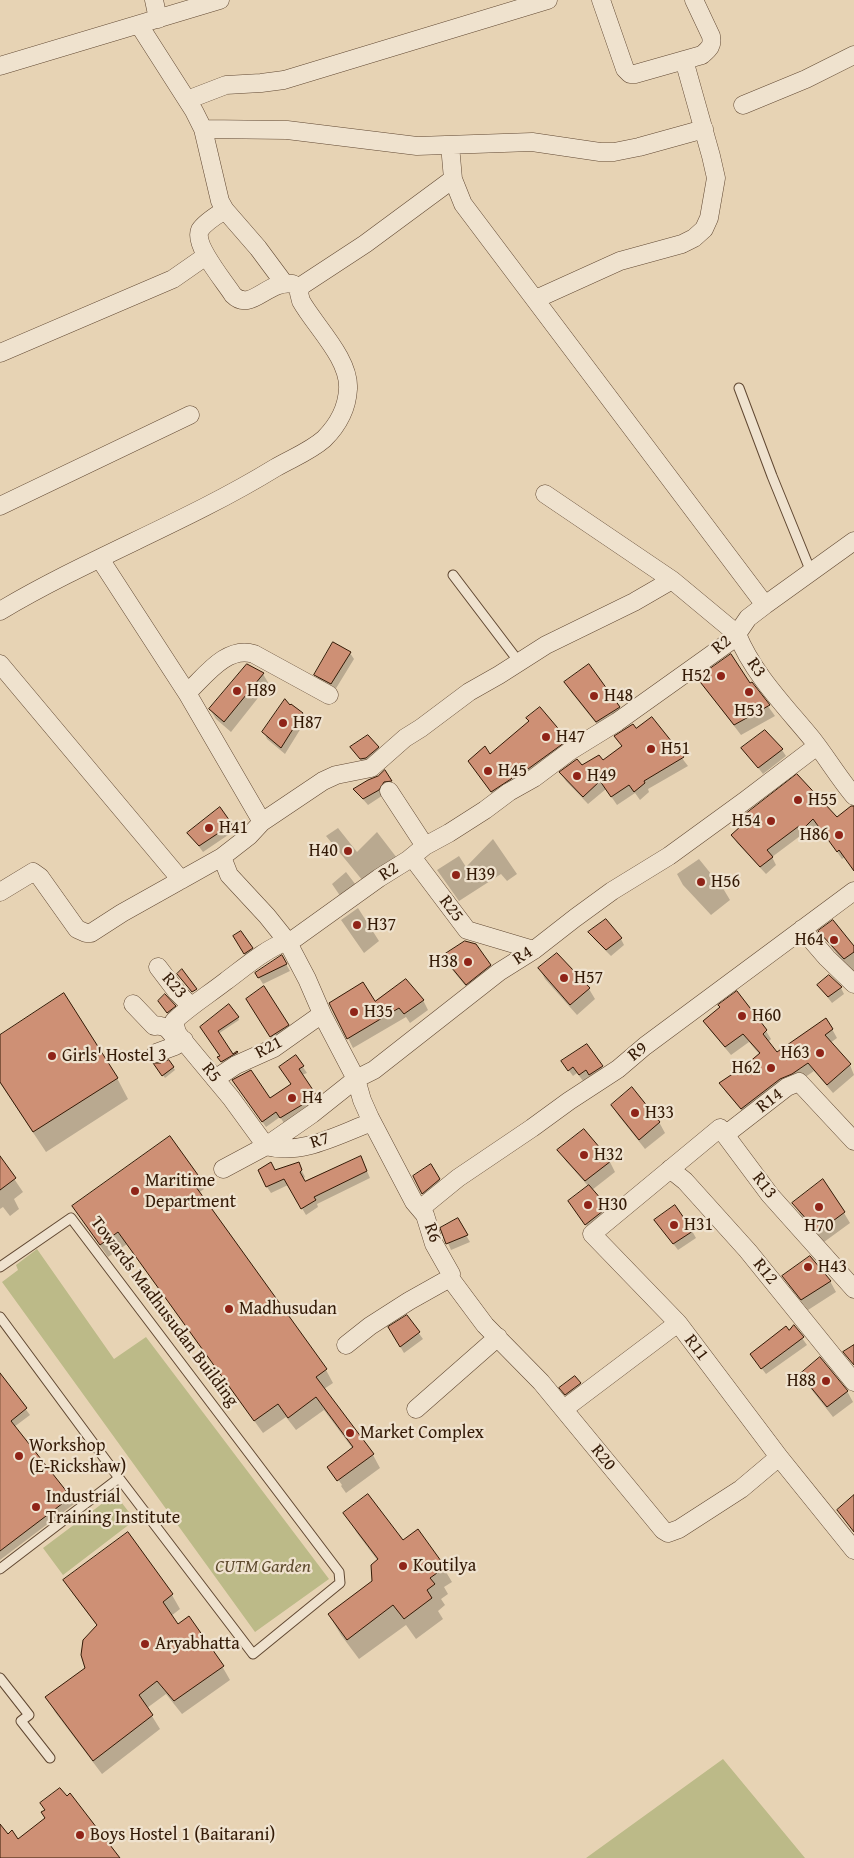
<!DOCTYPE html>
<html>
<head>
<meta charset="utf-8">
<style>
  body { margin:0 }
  canvas { display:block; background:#e7d3b4 }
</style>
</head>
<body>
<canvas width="854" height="1858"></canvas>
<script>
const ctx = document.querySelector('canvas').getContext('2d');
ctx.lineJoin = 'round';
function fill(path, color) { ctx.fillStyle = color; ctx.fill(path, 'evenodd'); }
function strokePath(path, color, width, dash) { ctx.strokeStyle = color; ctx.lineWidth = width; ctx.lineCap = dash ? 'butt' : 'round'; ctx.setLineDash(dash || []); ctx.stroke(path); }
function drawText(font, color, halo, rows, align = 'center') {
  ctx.font = font + ' "Gentium Book Plus",serif'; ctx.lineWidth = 4.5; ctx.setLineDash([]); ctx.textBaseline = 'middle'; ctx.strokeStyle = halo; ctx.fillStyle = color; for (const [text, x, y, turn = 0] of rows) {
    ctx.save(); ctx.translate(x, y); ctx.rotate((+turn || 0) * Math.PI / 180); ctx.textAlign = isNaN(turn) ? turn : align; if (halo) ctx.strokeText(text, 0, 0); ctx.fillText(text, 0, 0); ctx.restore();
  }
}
const green = new Path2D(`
  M37,1249L114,1359L146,1337L329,1579L255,1632L2,1282L18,1270L16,1265Z
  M115,1494L135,1520L63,1575L43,1548Z
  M723,1759L805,1858H586Z`);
const shadow = new Path2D(`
  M350,653L354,659L335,690L320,682L316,675Z
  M263,674L269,684L231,732L216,719L210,709Z
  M699,678L750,685L752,684L775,716L741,735L705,688Z
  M566,682L619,707L625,718L603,732L571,692Z
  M302,714L306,720L285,754L267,739L264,732Z
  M652,719L688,766L648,789L649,792L640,800L635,793L617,805L606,789L588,804L566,781L561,773L603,761L623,748L616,737L635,730Z
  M567,741L571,749L497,800L474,769L490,756Z
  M378,747L382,754L365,766L352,748Z
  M743,748L782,750L786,756L763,774Z
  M385,772L394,788L368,805L355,790L378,777Z
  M854,815V871L845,857L842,859L819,826L807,837L804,833L772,857L776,865L766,874L737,843L732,835L752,818L837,819Z
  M231,824L234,831L203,852L189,833Z
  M338,828L357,852L377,832L397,858L379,870L378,868L363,881L326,836Z
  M493,839L517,874L507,881L501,874L459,901L437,870L459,856L466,867Z
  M699,859L724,890L730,900L711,915L683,885L677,874Z
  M346,872L359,889L343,900L332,884Z
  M358,908L379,941L364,953L341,920Z
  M819,931L854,948V971L841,959Z
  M240,932L253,951L246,956L234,936Z
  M590,932L621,939L624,945L611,956L594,939Z
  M444,956L490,965L496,976L472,994L450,967Z
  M282,957L290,971L263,984L256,973Z
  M539,968L589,989L595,999L577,1015L545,979Z
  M818,985L841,988L844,994L832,1003Z
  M423,1000L428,1010L410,1023L406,1017L353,1048L348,1038L375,1002Z
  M175,1006L178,1013L171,1019L164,1008Z
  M251,1006L288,1025L291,1032L275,1043Z
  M238,1017L239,1020L218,1034L233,1055L237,1052L239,1056L224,1064L221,1061V1057L202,1027Z
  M705,1021L766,1031L771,1039L768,1042L776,1053L832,1029L837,1038L830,1043L850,1065L854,1075L833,1093L814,1071L747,1117L726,1092L721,1083L735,1076L760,1055L749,1042L731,1055L710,1030Z
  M0,1037L117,1078L128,1099L46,1152L0,1083Z
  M586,1046L606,1073L594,1081L590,1076L583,1081L577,1073L573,1076L567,1068Z
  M296,1057L307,1073L302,1075L320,1103L284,1123L280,1117L266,1127L238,1087L270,1100L292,1085Z
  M155,1064L173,1067L175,1070L165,1078Z
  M612,1105L659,1122L665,1133L645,1149L618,1115Z
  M559,1150L610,1162L615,1172L592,1190L611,1214L590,1230L573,1208L589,1187L565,1160Z
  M0,1158L23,1192L14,1199L19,1209L10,1216L3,1207L0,1209Z
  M298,1163L305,1177L302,1179L304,1182L364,1164L370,1178L317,1204L318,1207L306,1215L288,1185L271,1193L267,1187L275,1172Z
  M431,1166L443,1186L426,1200L414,1177Z
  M197,1176L204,1189L198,1193L326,1370L333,1383L324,1389L373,1455L380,1468L346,1493L341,1486L342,1485L337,1478H335L328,1467L353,1449L324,1410L296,1430L286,1417L263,1433L127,1244L108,1257L73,1206Z
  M794,1203L844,1213L850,1223L824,1242L800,1214Z
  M457,1220L470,1242L451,1250L442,1229Z
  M656,1221L692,1231L696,1238L678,1250Z
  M783,1276L830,1281L836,1292L808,1310L789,1286Z
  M407,1317L423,1339L404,1353L389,1328Z
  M794,1327L807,1345L766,1374L756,1361Z
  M820,1359L847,1391L853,1402L833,1417L807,1384L802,1374Z
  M0,1375L30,1415L14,1427L74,1504L0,1560Z
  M580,1384L584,1390L570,1401L565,1395Z
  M345,1513L440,1562L452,1582L444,1587L448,1594L441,1599L445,1605L438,1611L443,1619L416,1639L406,1625L359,1659L341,1635L329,1615L373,1582L378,1561L357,1533Z
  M128,1533L172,1595L180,1609L171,1616L178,1626L222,1666L230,1680L182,1714L166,1694L147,1708L160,1729L102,1774L55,1712L47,1698L87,1669L98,1627L73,1594L65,1580Z`);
const building = new Path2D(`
  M333,642L351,652L331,684L314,675Z
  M731,654L750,683L752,682L770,705L734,725L697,678Z
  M247,664L264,673L224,722L209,709Z
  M589,664L620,707L596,722L564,682Z
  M285,699L290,705L291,704L303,713L281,748L262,732Z
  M540,707L568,740L528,769L520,774L518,771L511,779L491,792L468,761L485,746L490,754L529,721L526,718Z
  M652,717L684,757L644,781L645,783L634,792L629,785L611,797L600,781L583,797L559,772L577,759L582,765L599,755L603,760L622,746L614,736L633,724L636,728Z
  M765,730L783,749L758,768L741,748Z
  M368,735L379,747L366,758L360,759L350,747Z
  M385,770L392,781L384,782L379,790L363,799L353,789L368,780L378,776Z
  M797,774L837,817L851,806H854V871L839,850L837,852L813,819L802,830L799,826L767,850L773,857L760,867L731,835L751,817L747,813Z
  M220,807L232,824L199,846L187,833Z
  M606,919L622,938L606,950L588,932Z
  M833,920L854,946V952L844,959L818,931Z
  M241,931L253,948L244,954L233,936Z
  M465,941L476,944L491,965L466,985L442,956Z
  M557,953L590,988L570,1005L538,968Z
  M282,955L287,964L258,978L255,973Z
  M182,969L197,989L192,992L177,974Z
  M829,975L842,987L828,997L817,985Z
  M406,979L424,1000L404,1014L399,1008L347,1039L329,1003L363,982L375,1001Z
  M264,986L289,1025L270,1037L246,999Z
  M737,991L767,1030L763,1034L777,1052L826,1018L833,1029L825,1035L851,1064L827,1085L808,1063L792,1074L780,1079L741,1109L719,1083L734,1073L735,1074L760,1053L743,1034L725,1047L703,1021L720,1007L718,1005Z
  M64,993L118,1078L33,1132L0,1082V1035Z
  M165,994L176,1006L167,1013L158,1001Z
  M229,1004L239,1017L218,1031L233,1054L237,1051L238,1052L221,1062L217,1057L220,1056L200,1027Z
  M587,1044L603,1066L589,1075L586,1070L579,1075L573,1067L568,1071L561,1061Z
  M296,1055L304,1066L299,1069L317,1096L280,1118L276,1112L262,1122L232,1080L251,1070L270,1098L291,1084L279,1067Z
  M169,1060L174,1067L162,1076L153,1063H160Z
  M632,1087L660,1122L639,1140L611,1105Z
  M584,1129L611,1161L585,1181L557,1150Z
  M170,1136L198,1175L191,1180L327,1369L316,1377L374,1454L337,1481L327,1467L353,1447L316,1397L288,1418L278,1404L254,1421L118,1232L100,1245L72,1206Z
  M0,1156L16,1178L0,1190Z
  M361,1156L367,1171L314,1197L316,1200L301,1209L284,1179L266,1187L258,1170L271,1162L275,1170L299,1162L302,1170L300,1172L305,1181Z
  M431,1164L440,1179L422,1194L413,1176Z
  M823,1179L845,1212L818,1232L792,1203Z
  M589,1185L608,1207L585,1225L568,1201Z
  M675,1205L693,1231L673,1244L654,1220Z
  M458,1218L468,1235L446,1244L440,1228Z
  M810,1256L831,1281L801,1300L782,1276Z
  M407,1315L420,1332L400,1347L388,1327Z
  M794,1325L804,1337L761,1369L750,1354L786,1326L789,1330Z
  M854,1345V1365L843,1352Z
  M820,1357L848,1391L827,1407L800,1374Z
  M0,1373L27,1408L11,1421L71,1497L0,1551Z
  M575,1376L581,1383L565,1395L559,1388Z
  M368,1494L403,1540L418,1529L441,1561L433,1567L437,1573L430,1578L435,1584L427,1590L432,1598L404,1619L393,1605L347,1640L328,1614L372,1581L371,1565L378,1559L343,1513Z
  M854,1495V1532L837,1510Z
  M128,1532L173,1594L163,1602L178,1624L189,1616L224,1666L174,1701L157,1681L139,1695L153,1715L93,1761L45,1697L85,1668L81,1655L83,1640L97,1625L63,1580Z
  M60,1788L67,1796L70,1793L120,1858H0V1824L8,1834L12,1830L18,1839L45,1818L41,1812L45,1810L40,1803Z`);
const lane = new Path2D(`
  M739,388L772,476L811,572
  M453,575L519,662
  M0,1267L71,1218L339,1572L340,1583L253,1654L119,1478L0,1317
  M0,1569L119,1478
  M0,1678L29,1715L21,1721L50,1758`);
const street = new Path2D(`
  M154,0L158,19
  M601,0L625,69L630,74H635L702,55C709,49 713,46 711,36L694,0
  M139,25L194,111L203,129L220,201L225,210L258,248L284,283
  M0,66L220,0
  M187,100L226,85L261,83L284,80L548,0
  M743,105L806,79L854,55
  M203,129L287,130L417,146L532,142L600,152H614L639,147L704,129
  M450,145L453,179L463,204L765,605
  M225,210C217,215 205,222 200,230C193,245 225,282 233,295C251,313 268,279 293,284
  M536,299L620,261L682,244L694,238L704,229L709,218L716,178L711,156L684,60
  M0,353L173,279L206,256
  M545,494L672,580
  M0,506L190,415
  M854,541L765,605L748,618L737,634C753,674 786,707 813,740C827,758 839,778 854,796
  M100,559L187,693L262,822
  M0,611C89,558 187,522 275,468C292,458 309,452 324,439C338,425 347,409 348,389C350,359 315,326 301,301L299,293L301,286L365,244L453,179
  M0,664L181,880
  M187,693C205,676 227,645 254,654L329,695
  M389,791L425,846
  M412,857L467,930L534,950
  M0,892L33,872L40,877L77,929L86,933H91L122,913L222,857L249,836L262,822L323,781L336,775L371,768L405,738L421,728L469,692L499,675L546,645L634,602L672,580L737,634L732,640L617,722L570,751L534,778L509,792L485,810L449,833L425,846L408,860L379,878L294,939L287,941L267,916L229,875L222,857
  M802,929L827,958L854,984
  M158,967L177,992L191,1006
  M133,1004L154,1026C167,1024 170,1032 177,1041
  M156,1053L175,1046L184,1040
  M215,1079L236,1065L274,1048L322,1014
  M725,1135L787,1087L799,1082L854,1141
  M223,1169L266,1146C302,1156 339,1134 372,1122
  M670,1169L685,1181L748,1251L854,1382
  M420,1209L458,1178L532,1128L569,1101L618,1069L645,1046L854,891
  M450,1278L485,1325L541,1382L663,1530L668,1533L679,1529L741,1489L779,1457
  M854,1289L770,1195L720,1128L592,1234L678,1323L779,1457L854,1550
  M346,1345L370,1326L409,1301L450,1278L451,1274L434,1244L425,1215L414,1202L370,1118L362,1100L356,1079L312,1114L266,1146L231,1098L177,1033L174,1021C190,1006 208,995 226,981C245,967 264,950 287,941L307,979L323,1016L356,1079L374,1070L499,972L534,950L575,918L612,891L669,856L746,800L817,746
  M416,1409L498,1337
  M564,1409L678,1323`);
const markers = [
  [721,676,5,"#8f2418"],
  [237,691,5,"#8f2418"],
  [749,692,5,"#8f2418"],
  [594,696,5,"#8f2418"],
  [283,723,5,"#8f2418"],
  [546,737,5,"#8f2418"],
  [651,749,5,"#8f2418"],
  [488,771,5,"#8f2418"],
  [577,776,5,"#8f2418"],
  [798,800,5,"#8f2418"],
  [771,821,5,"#8f2418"],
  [209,828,5,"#8f2418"],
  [839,835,5,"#8f2418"],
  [348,851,5,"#8f2418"],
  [456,875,5,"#8f2418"],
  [701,882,5,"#8f2418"],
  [357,925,5,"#8f2418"],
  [834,940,5,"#8f2418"],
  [468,962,5,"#8f2418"],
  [564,978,5,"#8f2418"],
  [354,1012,5,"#8f2418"],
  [742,1016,5,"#8f2418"],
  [820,1053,5,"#8f2418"],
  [52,1056,5,"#8f2418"],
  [771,1068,5,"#8f2418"],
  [292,1098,5,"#8f2418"],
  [635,1113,5,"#8f2418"],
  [584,1155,5,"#8f2418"],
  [135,1191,5,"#8f2418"],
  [588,1205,5,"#8f2418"],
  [819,1207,5,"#8f2418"],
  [674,1225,5,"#8f2418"],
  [808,1267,5,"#8f2418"],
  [229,1309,5,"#8f2418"],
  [826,1381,5,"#8f2418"],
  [350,1433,5,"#8f2418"],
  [19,1456,5,"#8f2418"],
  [36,1507,5,"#8f2418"],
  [403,1566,5,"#8f2418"],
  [145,1644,5,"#8f2418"],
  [80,1835,5,"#8f2418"]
];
const streetNames = [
  ["R2",722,645,-40],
  ["R3",756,668,55],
  ["R2",389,872,-33],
  ["R25",451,909,53],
  ["R4",523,956,-33],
  ["R23",174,986,49],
  ["R21",269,1048,-28],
  ["R9",638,1052,-39],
  ["R5",211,1073,52],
  ["R14",770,1101,-38],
  ["R7",320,1141,-18],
  ["R13",764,1186,52],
  ["R6",432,1233,70],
  ["R12",765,1272,51],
  ["Towards Madhusudan Building",164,1312,53],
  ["R11",696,1348,53],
  ["R20",603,1458,51]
];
const poiNames = [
  ["H52",711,676,"right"],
  ["H89",247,691],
  ["H48",604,696],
  ["H53",749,711,"center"],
  ["H87",293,723],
  ["H47",556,737],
  ["H51",661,749],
  ["H45",498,771],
  ["H49",587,776],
  ["H55",808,800],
  ["H54",761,821,"right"],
  ["H41",219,828],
  ["H86",829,835,"right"],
  ["H40",338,851,"right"],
  ["H39",466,875],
  ["H56",711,882],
  ["H37",367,925],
  ["H64",824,940,"right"],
  ["H38",458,962,"right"],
  ["H57",574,978],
  ["H35",364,1012],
  ["H60",752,1016],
  ["H63",810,1053,"right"],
  ["Girls' Hostel 3",62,1056],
  ["H62",761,1068,"right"],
  ["H4",302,1098],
  ["H33",645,1113],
  ["H32",594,1155],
  ["Maritime",145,1181],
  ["Department",145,1202],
  ["H30",598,1205],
  ["H31",684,1225],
  ["H70",819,1226,"center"],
  ["H43",818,1267],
  ["Madhusudan",239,1309],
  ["H88",816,1381,"right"],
  ["Market Complex",360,1433],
  ["Workshop",29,1446],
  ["(E-Rickshaw)",29,1467],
  ["Industrial",46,1497],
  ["Training Institute",46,1518],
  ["Koutilya",413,1566],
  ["Aryabhatta",155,1644],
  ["Boys Hostel 1 (Baitarani)",90,1835]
];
const parkNames = [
  ["CUTM Garden",263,1567]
];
fill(green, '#bcba88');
fill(shadow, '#0003');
fill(building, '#ce9075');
strokePath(building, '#341a06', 1);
strokePath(lane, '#614832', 11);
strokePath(street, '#614832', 19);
strokePath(lane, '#efe2ce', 9);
strokePath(street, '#efe2ce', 18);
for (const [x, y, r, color] of markers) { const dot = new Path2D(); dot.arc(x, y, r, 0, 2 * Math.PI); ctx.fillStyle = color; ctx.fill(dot); strokePath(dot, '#efe2ce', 2); }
drawText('18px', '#341a06', '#efe2ce', streetNames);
drawText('18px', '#341a06', '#efe2ce', poiNames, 'left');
drawText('italic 18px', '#5d4a2d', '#efe2ce', parkNames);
</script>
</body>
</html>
